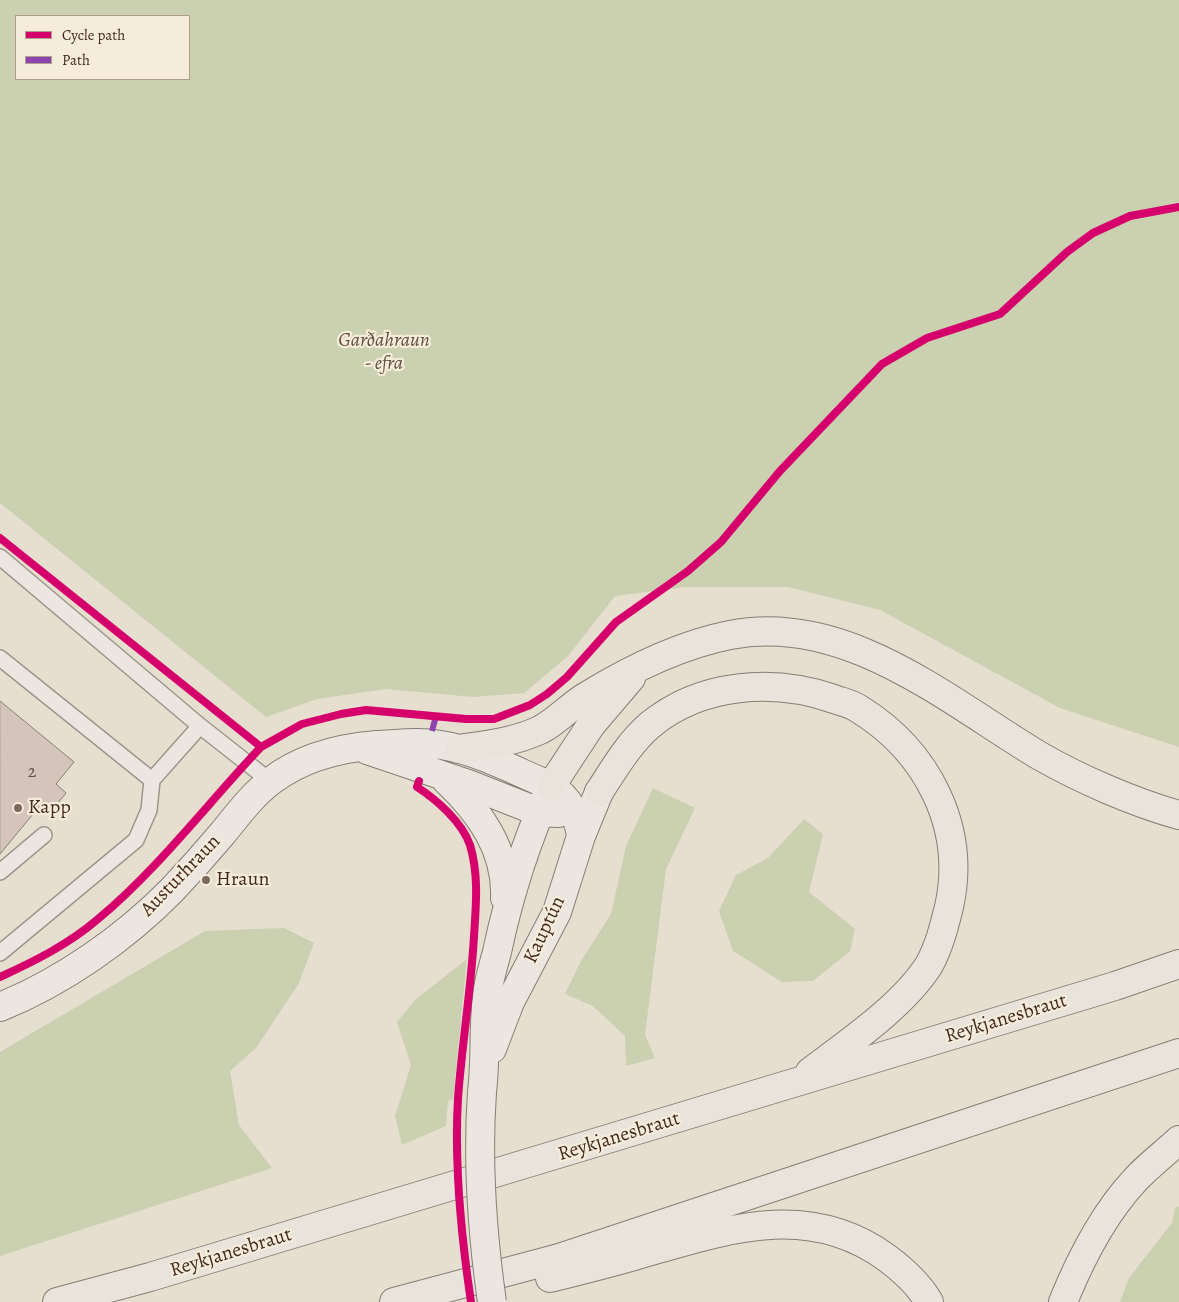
<!DOCTYPE html>
<html>
<head>
<meta charset="utf-8">
<style>
  body { margin:0 }
  #map { position:relative; width:1179px; height:1302px; overflow:hidden; background:#e6decf; font-family:Alegreya,serif }
  canvas { display:block }
  .legend { position:absolute; left:15px; top:15px; width:175px; height:65px; box-sizing:border-box; background:#f5ecda; border:1px solid #ae9e90; margin:0; padding:6px 9px; list-style:none; font-size:15px; color:#432a21 }
  .legend li { display:flex; align-items:center; gap:10px; height:25px }
  .legend b { width:25px; border:1px solid #ae9e90 }
</style>
</head>
<body>
<div id="map">
<canvas width="1179" height="1302"></canvas>
<ul class="legend">
<li><b style="height:6px;background:#d6006c"></b>Cycle path</li>
<li><b style="height:6px;background:#8e44ad"></b>Path</li>
</ul>
</div>
<script>
const ctx = document.querySelector('canvas').getContext('2d');
ctx.lineJoin = 'round';
function fill(path, color) { ctx.fillStyle = color; ctx.fill(path, 'evenodd'); }
function strokePath(path, color, width, dash) { ctx.strokeStyle = color; ctx.lineWidth = width; ctx.lineCap = dash ? 'butt' : 'round'; ctx.setLineDash(dash || []); ctx.stroke(path); }
function drawText(font, color, halo, rows, align = 'center') {
  ctx.font = font + ' Alegreya,serif'; ctx.lineWidth = 4.5; ctx.setLineDash([]); ctx.textBaseline = 'middle'; ctx.strokeStyle = halo; ctx.fillStyle = color; for (const [text, x, y, turn = 0] of rows) {
    ctx.save(); ctx.translate(x, y); ctx.rotate((+turn || 0) * Math.PI / 180); ctx.textAlign = isNaN(turn) ? turn : align; if (halo) ctx.strokeText(text, 0, 0); ctx.fillText(text, 0, 0); ctx.restore();
  }
}
const green = new Path2D(`
  M0,0H1179V747L1060,708L880,610L788,587H685L615,596L568,656L524,693L473,697L386,689L317,699L266,717L0,503ZM16,16H189V79H16Z
  M653,788L695,808L666,869L645,1035L655,1058L626,1066L625,1036L593,1006L565,994L581,961L611,914L626,846Z
  M804,819L823,834L809,892L855,929L850,951L813,981L782,982L733,951L719,911L736,875L768,858Z
  M284,928L314,943L299,983L256,1048L230,1071L239,1125L272,1168L0,1256V1052L205,931Z
  M467,959L453,1099L448,1101L446,1126L402,1145L395,1116L411,1065L397,1022L415,1000Z
  M1179,1206V1302H1120L1129,1278L1172,1223L1175,1208Z`);
const building = new Path2D(`
  M0,701L74,762L56,784L66,793L52,810L43,802L0,854Z`);
const lane = new Path2D(`
  M0,557L200,726L270,781
  M0,658L152,780
  M0,872L44,835
  M0,953L136,840L149,810L152,780L200,726`);
const secondary = new Path2D(`
  M367,750L468,784L539,812L558,813
  M446,780C480,812 507,850 505,898
  M0,1007C62,982 125,938 172,890C189,872 206,853 222,834C237,816 252,795 271,781C302,757 339,748 377,745C398,744 419,741 441,745C479,751 515,771 551,786C568,798 578,814 581,836
  M492,1049L510,1002L557,912L581,836L599,792
  M482,1092C486,1060 483,1029 487,997C488,982 493,967 497,952C509,895 527,839 551,786`);
const highway = new Path2D(`
  M459,749C486,745 514,742 540,730C556,722 569,707 585,697C629,670 679,645 730,635C846,612 948,701 1040,756C1080,779 1135,803 1179,815
  M551,786L591,725L631,678
  M599,792C614,769 629,743 650,725C701,683 773,678 834,699C842,702 852,704 859,709C927,751 967,827 949,907C944,927 939,947 929,965C903,1006 848,1043 810,1072
  M550,1278C578,1271 606,1264 634,1256C722,1231 806,1199 887,1258C903,1270 919,1284 929,1302
  M57,1302L150,1277L1115,986L1179,964
  M394,1302L559,1258L1179,1053
  M1063,1302C1080,1260 1104,1213 1136,1179C1149,1165 1165,1153 1179,1140`);
const secondaryBridge = new Path2D(`
  M482,1092C477,1163 482,1232 492,1302`);
const quiet = new Path2D(`
  M432,731L436,716`);
const cycleway = new Path2D(`
  M0,538L261,747
  M419,781L417,787C437,800 462,822 470,845C479,875 476,905 474,936C471,990 462,1044 458,1098C454,1166 461,1235 471,1302
  M0,977C35,961 69,944 98,919C157,870 208,803 261,747L302,724L341,714L366,710L466,719H494L530,705L547,694L567,677L616,622L688,571L721,542L780,471L882,364L927,338L1000,314L1067,252L1093,233L1130,216L1179,207`);
const markers = [
  [18,808,5,"#7c695e"],
  [206,880,5,"#7c695e"]
];
const numberNames = [
  ["2",32,773]
];
const parkNames = [
  ["Garðahraun",384,341],
  ["- efra",384,364]
];
const poiNames = [
  ["Kapp",28,808],
  ["Hraun",216,880]
];
const streetNames = [
  ["Austurhraun",181,876,-46],
  ["Kauptún",545,930,-65],
  ["Reykjanesbraut",1006,1019,-17],
  ["Reykjanesbraut",619,1137,-17],
  ["Reykjanesbraut",231,1253,-17]
];
fill(green, '#cbd0b1');
fill(building, '#d4c4bb');
strokePath(building, '#867e75', 1);
strokePath(lane, '#9d968c', 18);
strokePath(secondary, '#867e75', 30);
strokePath(highway, '#867e75', 30);
strokePath(lane, '#ebe7e0', 15);
strokePath(secondary, '#ebe7e0', 28);
strokePath(highway, '#e8e3db', 28);
strokePath(secondaryBridge, '#867e75', 30, []);
strokePath(secondaryBridge, '#ebe7e0', 28);
strokePath(quiet, '#8e44ad', 6, [12, 6]);
strokePath(cycleway, '#d6006c', 8);
for (const [x, y, r, color] of markers) { const dot = new Path2D(); dot.arc(x, y, r, 0, 2 * Math.PI); ctx.fillStyle = color; ctx.fill(dot); strokePath(dot, '#f5ecda', 2); }
drawText('18px', '#675048', null, numberNames);
drawText('italic 20px', '#60503f', '#f5ecda', parkNames);
drawText('20px', '#432a21', '#f5ecda', poiNames, 'left');
drawText('20px', '#432a21', '#f5ecda', streetNames);
</script>
</body>
</html>
